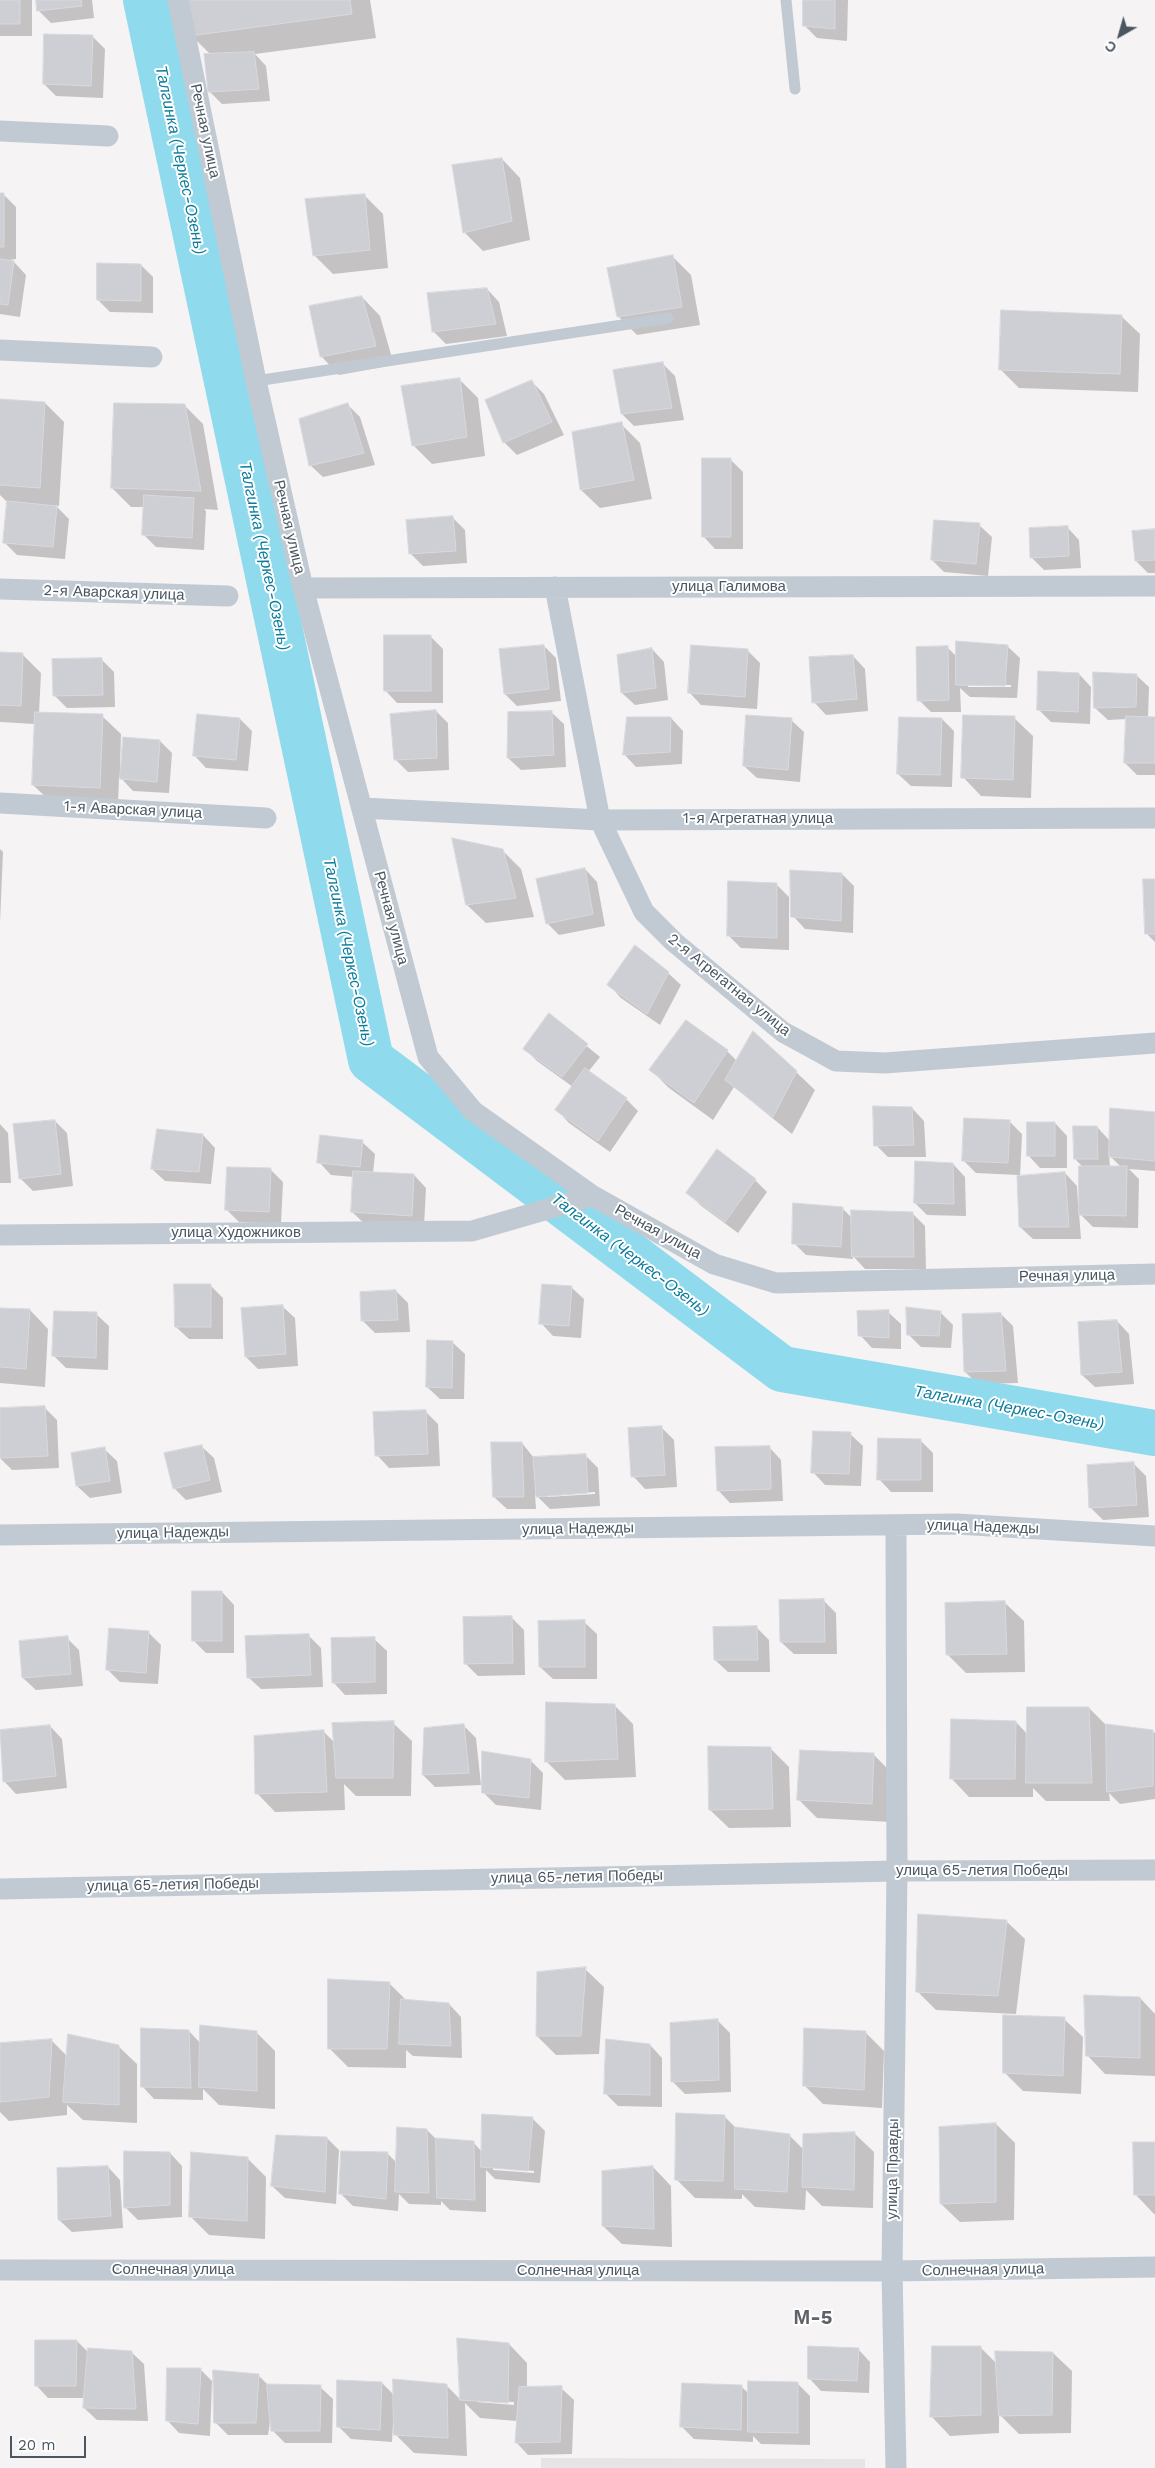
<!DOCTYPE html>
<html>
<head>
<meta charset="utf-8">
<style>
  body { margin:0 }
  #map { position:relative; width:1155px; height:2468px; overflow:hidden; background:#f5f3f3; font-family:"Work Sans",sans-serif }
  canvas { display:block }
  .north { position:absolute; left:1095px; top:10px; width:50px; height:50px; -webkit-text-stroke:4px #fff; paint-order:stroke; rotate:218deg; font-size:14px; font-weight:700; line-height:20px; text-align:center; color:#4a5661 }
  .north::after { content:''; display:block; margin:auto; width:18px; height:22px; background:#4a5661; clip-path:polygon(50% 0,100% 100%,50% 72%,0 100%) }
  .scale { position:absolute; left:10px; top:2436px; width:76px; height:22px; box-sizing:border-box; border:2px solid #4a5661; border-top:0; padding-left:6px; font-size:15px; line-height:18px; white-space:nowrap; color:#4a5661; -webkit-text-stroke:4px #fff; paint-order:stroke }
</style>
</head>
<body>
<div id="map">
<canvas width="1155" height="2468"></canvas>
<div class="north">С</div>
<div class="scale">20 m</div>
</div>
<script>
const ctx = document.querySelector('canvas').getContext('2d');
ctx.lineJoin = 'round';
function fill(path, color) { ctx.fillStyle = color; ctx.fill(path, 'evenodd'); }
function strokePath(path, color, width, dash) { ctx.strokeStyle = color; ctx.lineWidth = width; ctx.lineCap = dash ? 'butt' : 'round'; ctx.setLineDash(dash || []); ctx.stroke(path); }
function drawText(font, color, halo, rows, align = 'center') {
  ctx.font = font + ' "Work Sans",sans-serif'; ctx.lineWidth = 4; ctx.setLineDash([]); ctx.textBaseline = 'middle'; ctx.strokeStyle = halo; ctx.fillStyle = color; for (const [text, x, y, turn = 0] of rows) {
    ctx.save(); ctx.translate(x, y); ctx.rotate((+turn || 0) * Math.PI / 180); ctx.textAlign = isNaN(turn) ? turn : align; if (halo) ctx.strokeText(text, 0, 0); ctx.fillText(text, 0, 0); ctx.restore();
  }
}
const education = new Path2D(`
  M541,2458L865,2459V2468H541Z`);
const shadow = new Path2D(`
  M0,0H32V36H0Z
  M37,0H92L94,18L51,23L38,10Z
  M186,0H370L376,38L255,54L266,66L270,101L222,104L209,91L211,55L191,35Z
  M804,0H848L847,41L817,38L805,26Z
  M92,36L105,49L103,98L56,96L44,84Z
  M502,159L520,178L530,240L483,251L465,233L453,166Z
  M0,195H4L16,207V259L3,261L14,262L26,275L20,317L0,314Z
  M364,195L383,214L388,268L333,274L314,255Z
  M672,256L691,275L700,325L637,335L618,316Z
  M141,265L153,277V313L110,312L98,300Z
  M487,289L499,302L507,336L446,344L433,331Z
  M362,297L380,316L394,365L339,375L321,356Z
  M1121,316L1140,334L1138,392L1019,388L1000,369Z
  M663,364L675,376L684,420L634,426L622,414Z
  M459,379L478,398L485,456L432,464L413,445Z
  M532,382L544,394L564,435L517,455L504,442Z
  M0,400L45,403L64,422L59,506L55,505L69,519L65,559L17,555L4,542L8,503L0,495Z
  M184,405L203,424L218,510L204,509L206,511L204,550L156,547L143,534L145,507H131L112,488Z
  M348,405L360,417L375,465L323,477L310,465Z
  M621,424L640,443L652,499L600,508L581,490Z
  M731,460L743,472V549H715L703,536Z
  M452,517L465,530L467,563L423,566L410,553Z
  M979,525L992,537L988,576L944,572L932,560Z
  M1067,527L1079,540L1081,568L1044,570L1032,558Z
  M1155,531V573H1148L1136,561Z
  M431,637L443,649V703H397L385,690Z
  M544,646L556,658L561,701L517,706L505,694Z
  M1007,646L1020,658L1017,698L970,697L960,688L961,712H931L919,700L947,647L958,658ZM968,684L1011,685V687H968Z
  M652,649L664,662L668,700L635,705L622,693Z
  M748,651L760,663L757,709L701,705L689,692Z
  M0,653L23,655L41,673L39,713L102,716L121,734L120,767L160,741L172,753L169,793L133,791L119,776L118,806L52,803L33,785L35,724L0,722Z
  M853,656L865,669L868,711L826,715L814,702Z
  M101,659L114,672L115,707L67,708L54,695Z
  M1079,674L1091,687L1090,724L1051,722L1039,710Z
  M1136,675L1149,687L1148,718H1155V775H1137L1125,763L1127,719L1108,720L1095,708Z
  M436,711L448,723L449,770L408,772L395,759Z
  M551,712L564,724L566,767L521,770L508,758Z
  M671,718L683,731L682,764L636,767L624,754Z
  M1014,718L1033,736L1031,798L981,796L963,777Z
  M240,719L252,731L248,771L206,768L194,755Z
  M942,719L954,731L952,787L911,786L898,774Z
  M791,720L804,732L800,782L757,778L744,766Z
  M0,849L3,852L0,923Z
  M502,850L521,869L534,917L486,923L467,905Z
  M585,869L597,882L605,926L559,935L547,923Z
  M842,874L854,886L853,933L805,929L793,916Z
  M1155,880V942L1146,933Z
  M777,885L789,897V950L741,948L728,935Z
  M668,973L681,985L660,1025L621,998L609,985Z
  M549,1015L600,1057L588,1072L626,1099L638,1111L610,1152L569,1123L557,1110L573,1087L537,1061L525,1049Z
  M727,1051L737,1061L796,1072L815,1090L792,1134L734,1087L713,1120L669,1088L651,1070Z
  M912,1108L924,1121L926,1157H888L876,1145Z
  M1155,1113V1171L1129,1169L1139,1179L1138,1228L1093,1227L1079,1213L1081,1239H1033L1020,1227L1018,1175L976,1173L963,1160L1010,1122L1022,1134L1020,1177L1065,1173L1077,1186L1078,1204L1081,1203L1084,1168L1075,1159L1097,1127L1110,1141ZM1109,1155L1121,1167H1110Z
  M55,1121L67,1133L73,1186L33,1191L20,1178Z
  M1055,1123L1067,1136V1168H1040L1028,1155Z
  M0,1124L8,1133L11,1183H0Z
  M203,1135L215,1148L211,1184L165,1181L152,1169Z
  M362,1142L375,1154L373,1173L414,1175L426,1188L424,1227L365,1224L352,1212L354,1177L331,1175L319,1162Z
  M953,1164L965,1177L966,1216L927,1215L915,1203Z
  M271,1170L283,1182L281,1224L239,1222L227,1210Z
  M755,1180L767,1192L738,1233L700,1205L688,1192Z
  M842,1208L852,1218L913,1214L925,1226L926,1269H865L853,1256V1259L806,1255L794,1243Z
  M210,1285L223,1298V1339H189L176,1327Z
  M571,1287L584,1299L581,1338L553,1336L541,1323Z
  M396,1291L408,1303L410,1332L375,1333L363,1321Z
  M282,1306L295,1318L298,1366L258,1369L246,1357Z
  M0,1309L30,1310L48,1329L45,1387L0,1383Z
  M888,1312L901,1324V1349L872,1348L860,1335Z
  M940,1312L953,1325L951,1348L921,1347L908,1334Z
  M96,1314L109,1326L108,1370L66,1368L54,1356Z
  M1001,1314L1013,1326L1018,1383L978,1384L965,1372Z
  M1117,1321L1129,1334L1134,1384L1095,1387L1082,1375Z
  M452,1342L465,1354L464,1399H440L427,1387Z
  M45,1408L57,1420L59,1468L12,1470L0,1458V1410Z
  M426,1412L438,1424L440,1466L389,1468L377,1455Z
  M661,1427L674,1440L677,1487L645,1489L633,1476Z
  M850,1434L863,1446L861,1486L825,1485L813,1472Z
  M920,1440L933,1453V1492H891L879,1479Z
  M522,1443L534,1458L585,1455L598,1468L600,1506L550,1509L535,1494L536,1509H507L494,1497ZM595,1492V1494L547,1497V1495Z
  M201,1446L214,1458L222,1492L186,1500L174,1488Z
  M769,1447L781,1460L783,1501L730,1503L718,1490Z
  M104,1449L117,1461L122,1493L90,1498L77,1486Z
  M1134,1464L1146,1476L1149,1517L1103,1520L1090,1507Z
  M222,1592L234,1605V1653H206L193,1640Z
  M824,1601L836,1613L837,1654H794L781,1642Z
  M1005,1603L1024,1621L1025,1672L966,1673L948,1655Z
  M511,1617L524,1630L525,1675L478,1676L466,1664Z
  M584,1622L597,1634V1679H553L540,1667Z
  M757,1628L769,1640L770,1672H728L715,1660Z
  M148,1632L161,1645L158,1684L120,1682L107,1669Z
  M309,1636L321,1648L323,1687L261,1689L248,1677Z
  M67,1638L79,1650L83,1686L36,1690L23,1678Z
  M374,1639L387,1651V1694L345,1695L333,1682Z
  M615,1706L633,1724L636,1777L565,1780L546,1761Z
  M1089,1708L1108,1727L1152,1731L1155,1733V1799L1120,1804L1109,1793L1110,1801H1046L1033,1788V1797H969L951,1778L1016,1722L1028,1735Z
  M393,1723L412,1741L411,1796H356L344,1784L345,1810L275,1812L257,1793L323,1731L335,1743Z
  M50,1726L62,1739L67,1788L16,1794L4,1781L0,1731Z
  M464,1726L476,1738L481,1785L435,1787L423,1775Z
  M770,1748L789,1767L791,1827L729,1828L710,1810Z
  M873,1754L892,1773L890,1822L817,1818L799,1800Z
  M530,1760L543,1773L541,1810L496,1805L483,1792Z
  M1006,1921L1025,1939L1016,2014L936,2010L917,1991Z
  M585,1969L604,1987L599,2054L556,2055L537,2036Z
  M390,1984L407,2001L449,2004L461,2017L462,2058L413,2056L406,2050V2068L348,2067L330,2049Z
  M1140,1998L1155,2014V2076L1105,2074L1087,2055Z
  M1064,2019L1083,2037L1081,2094L1023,2091L1004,2072Z
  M718,2021L730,2033L731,2092L685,2094L672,2081Z
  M189,2031L201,2044L256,2032L275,2051V2109L219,2105L203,2089V2100L154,2099L142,2086Z
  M865,2032L884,2051L882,2108L823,2104L804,2085Z
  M51,2040L67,2056L118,2046L137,2064V2123L83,2120L67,2105V2115L9,2121L0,2112V2044Z
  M650,2045L662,2058V2107L618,2106L605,2093Z
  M725,2117L736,2128L789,2135L804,2150L855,2134L874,2152L873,2208L822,2206L806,2190L805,2210L755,2207L742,2194V2199L695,2198L676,2179Z
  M533,2119L545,2131L540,2183L495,2179L486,2170V2212L450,2210L441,2201V2205L409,2204L399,2194L398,2211L353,2206L340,2193L387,2153L397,2163L427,2130L436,2139L473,2142L482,2152ZM493,2167L534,2171V2173L493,2170Z
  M996,2124L1015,2143L1014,2220L960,2222L941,2204Z
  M327,2138L339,2150L336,2204L285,2198L272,2186Z
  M1155,2143V2214H1154L1136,2195Z
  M170,2153L182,2166V2217L138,2220L125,2207Z
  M247,2158L266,2177L265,2239L209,2235L191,2217Z
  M108,2167L120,2180L123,2228L72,2232L59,2220Z
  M653,2167L671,2186L672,2247L622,2244L603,2226Z
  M458,2340L509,2344L527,2363V2389L561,2388L574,2400L572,2454L528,2455L516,2442L517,2421L480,2418L465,2403L467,2456L414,2453L395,2434V2424H393L392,2442L351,2439L338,2426L382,2383L395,2396L446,2385L461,2400ZM477,2400L514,2402V2405L477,2402Z
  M77,2341L89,2353L131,2352L144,2364L148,2421L97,2420L84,2408L85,2398H48L36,2385Z
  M980,2347L997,2364L1053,2353L1072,2371L1071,2433L1019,2434L999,2414V2433L950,2436L932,2417Z
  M858,2349L870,2362L869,2393L821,2391L809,2378Z
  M200,2369L212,2381L210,2436L179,2433L167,2420Z
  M258,2375L269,2386L320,2387L333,2399L332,2443H285L272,2430L271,2416L268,2435H228L215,2422Z
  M797,2383L810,2396V2445L761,2444L753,2436V2442L694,2439L682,2427L742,2387L749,2394Z`);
const river = new Path2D(`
  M146,0L371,1060L782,1369L1155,1433`);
const building = new Path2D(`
  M0,0H20V24H0Z
  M36,0H81L82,6L37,11Z
  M185,0H350L352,14L190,36Z
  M803,0H835V29L803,26Z
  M44,34L93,35L91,86L43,84Z
  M254,52L259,89L208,92L204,54Z
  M502,158L512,221L463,233L452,165Z
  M0,193H4V247H0Z
  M365,194L370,250L313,256L305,199Z
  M673,255L682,307L617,317L607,268Z
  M0,259L14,261L8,305L0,304Z
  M97,263L141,264V301L97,300Z
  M487,288L496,324L432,332L427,293Z
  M362,296L376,346L320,357L309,306Z
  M1001,310L1122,315L1120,374L999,370Z
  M663,362L672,408L621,414L613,370Z
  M460,378L467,437L412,446L401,386Z
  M532,380L552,422L503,443L485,400Z
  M0,399L45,402L40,488L0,485Z
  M114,403L185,404L201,491L111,488Z
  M348,403L364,453L309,466L299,419Z
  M622,422L634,480L580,490L572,432Z
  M702,458H731V537H702Z
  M144,495L194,498L192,538L142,535Z
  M7,501L57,506L53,547L3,543Z
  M453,516L456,551L409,554L406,520Z
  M934,520L980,523L976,564L931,560Z
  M1068,526L1069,556L1030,558L1029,528Z
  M1155,529V560L1135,561L1132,531Z
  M384,635H431V691H384Z
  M956,641L1008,645L1005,686L956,685Z
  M544,645L549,689L504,694L499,649Z
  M691,645L748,649L745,697L688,693Z
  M948,646L949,700L917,701L916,647Z
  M652,648L656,688L621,693L617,655Z
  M0,652L23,653L21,706L0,705Z
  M853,655L857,699L812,703L809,657Z
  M102,658L103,695L53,696L52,659Z
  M1038,671L1079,673L1078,712L1037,710Z
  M1093,672L1137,674L1136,707L1094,708Z
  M436,710L437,758L394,760L390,714Z
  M552,711L554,755L507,758L508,712Z
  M35,712L103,714L100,788L32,785Z
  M197,714L240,718L236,760L193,756Z
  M746,715L792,718L788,770L743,766Z
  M963,715L1015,716L1013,780L961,778Z
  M1126,716L1155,717V763H1124Z
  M627,717H671L670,752L623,755Z
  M899,717L942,718L940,775L897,774Z
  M123,737L160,740L157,782L120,779Z
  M452,838L503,849L516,898L466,905Z
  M585,868L593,914L546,924L536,879Z
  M790,870L842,873L841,921L791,917Z
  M1143,879H1155V934H1145Z
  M728,881L777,883V938L727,936Z
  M635,945L669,972L647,1014L607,985Z
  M549,1013L588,1044L562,1077L523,1049Z
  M686,1020L728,1050L694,1103L649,1070Z
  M753,1031L797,1071L773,1117L725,1080Z
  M585,1068L627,1098L598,1141L555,1110Z
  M873,1106L912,1107L914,1145L874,1146Z
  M1110,1108L1155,1112V1161L1109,1157Z
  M964,1118L1010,1120L1008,1163L962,1161Z
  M55,1120L61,1174L19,1179L13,1124Z
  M1027,1122H1055V1156H1027Z
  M1073,1126H1097L1098,1159H1074Z
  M157,1129L203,1134L199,1172L151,1169Z
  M320,1135L363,1140L360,1167L317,1163Z
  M717,1149L756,1179L725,1222L686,1193Z
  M915,1161L953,1163L954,1204L914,1203Z
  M1079,1166H1127L1126,1216L1079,1215Z
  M227,1167L271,1168L269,1212L225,1210Z
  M353,1171L414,1174L412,1216L351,1212Z
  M1065,1172L1069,1227H1019L1017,1176Z
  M793,1203L843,1207L841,1247L792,1244Z
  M851,1210L913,1212L914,1257H852Z
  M174,1284H211V1327H175Z
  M542,1284L572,1286L569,1326L539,1324Z
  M396,1290L398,1320L361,1321L360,1292Z
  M283,1305L286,1354L245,1357L241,1308Z
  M906,1307L941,1311L939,1336L907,1335Z
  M0,1308L30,1309L26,1369L0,1367Z
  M889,1310V1338L858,1336L857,1311Z
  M54,1311L97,1312L96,1358L52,1356Z
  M1001,1313L1006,1371L964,1372L962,1314Z
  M1117,1320L1122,1372L1081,1375L1078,1322Z
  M427,1340L453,1341L452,1388L426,1387Z
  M45,1406L48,1456L0,1458V1408Z
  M426,1410L428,1454L375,1456L373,1412Z
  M662,1426L665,1475L631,1477L628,1428Z
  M813,1431L851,1432L849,1474L811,1473Z
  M878,1438L921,1439V1480H877Z
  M491,1442H522L524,1497H493Z
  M202,1445L210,1480L173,1489L164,1453Z
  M770,1446L771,1489L717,1491L715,1447Z
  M105,1447L110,1481L76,1486L71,1453Z
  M586,1454L588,1493L536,1497L533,1457Z
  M1134,1462L1137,1505L1089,1508L1087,1465Z
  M192,1591H222V1641H192Z
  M824,1599L825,1642H780L779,1600Z
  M1005,1601L1007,1654L946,1655L945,1603Z
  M512,1616L513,1663L464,1664L463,1617Z
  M585,1620V1667H539L538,1621Z
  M757,1626L758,1660H714L713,1627Z
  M109,1628L149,1631L146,1673L106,1670Z
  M309,1634L311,1675L247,1678L245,1636Z
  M68,1636L71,1674L22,1678L19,1641Z
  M375,1637V1682L332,1683L331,1638Z
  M546,1702L615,1704L618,1759L545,1762Z
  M1027,1707H1089L1092,1783H1026Z
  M951,1719L1016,1721L1015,1779H950Z
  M394,1721L393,1778H336L332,1723Z
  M464,1724L469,1773L422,1775L424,1728Z
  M1106,1724L1153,1730V1786L1107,1792Z
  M50,1725L56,1776L3,1782L0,1730Z
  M324,1730L327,1792L255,1794L254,1736Z
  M708,1746L771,1747L773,1809L709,1810Z
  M800,1750L874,1753L872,1804L797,1800Z
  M482,1751L531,1759L529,1798L482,1793Z
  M918,1914L1007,1920L998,1996L916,1992Z
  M586,1967L581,2036H536L537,1972Z
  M328,1979L390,1982L387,2049H328Z
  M1084,1995L1140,1997V2058L1086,2056Z
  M401,1999L449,2003L451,2046L399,2044Z
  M1003,2015L1065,2017L1063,2076L1003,2073Z
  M718,2019L719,2080L671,2082L670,2023Z
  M200,2025L257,2031V2091L199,2087Z
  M141,2028L189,2030L191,2088L141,2087Z
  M804,2028L866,2031L864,2090L803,2086Z
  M68,2034L119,2045V2105L63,2102Z
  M52,2039L49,2097L0,2102V2043Z
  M606,2039L650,2044V2095L604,2094Z
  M676,2113L725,2115L723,2181L675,2180Z
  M482,2114L533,2117L528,2171L481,2167Z
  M996,2123V2202L940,2204L939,2127Z
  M397,2127L427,2129L429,2193L395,2192Z
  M735,2127L790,2134L787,2192L735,2189Z
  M855,2132L854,2190L802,2187L803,2134Z
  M276,2135L327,2137L325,2192L271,2186Z
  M436,2138L474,2141L475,2200L437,2198Z
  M1133,2142H1155V2195H1134Z
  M124,2151L170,2152V2205L124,2208Z
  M341,2151L388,2152L386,2199L339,2194Z
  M191,2152L248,2157L247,2221L189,2217Z
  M108,2166L111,2216L58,2220L57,2168Z
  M653,2166L654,2229L602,2226V2171Z
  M457,2338L509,2343L508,2403L460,2400Z
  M35,2340H77L76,2386H35Z
  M808,2346L859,2348L857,2381L808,2379Z
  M932,2346H981V2415L930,2417Z
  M88,2348L132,2351L136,2409L83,2408Z
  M995,2351L1053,2352L1052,2415L999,2416Z
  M167,2368H201L198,2424L166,2421Z
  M213,2370L259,2374L256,2423H214Z
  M393,2379L447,2384L448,2438L394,2435Z
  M337,2380L382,2382L380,2430L337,2427Z
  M748,2381L798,2382V2433L748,2432Z
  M682,2383L742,2385L741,2430L680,2427Z
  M267,2384L321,2385L320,2431H271Z
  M562,2386L560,2442L515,2443L519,2387Z`);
const lane = new Path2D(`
  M786,0L795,89
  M256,381L668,318`);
const street = new Path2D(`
  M178,0L256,381L303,588L428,1057L473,1111L593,1196L714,1264L776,1283L1155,1274
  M0,131L108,136
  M0,350L152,357
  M555,587L600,820L644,912L674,942L783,1032L836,1061L885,1063L1155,1043
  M303,588L1155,586
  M0,589L228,596
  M0,803L266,818
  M362,808L600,820L1155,818
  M0,1235L472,1231L593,1196
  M896,1525L897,1871L892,2271L896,2468
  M0,1535L957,1524L1155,1536
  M0,1889L897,1871L1155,1870
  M0,2270L892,2271L1155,2267`);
const streetNames = [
  ["Речная улица",205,131,78],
  ["Речная улица",289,527,77],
  ["улица Галимова",729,587],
  ["2-я Аварская улица",114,593,2],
  ["1-я Аварская улица",133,810,3],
  ["1-я Агрегатная улица",758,819],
  ["Речная улица",391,918,75],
  ["2-я Агрегатная улица",729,985,39],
  ["Речная улица",658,1232,29],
  ["улица Художников",236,1233],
  ["Речная улица",1067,1276,-1],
  ["улица Надежды",983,1527,2],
  ["улица Надежды",578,1529,-1],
  ["улица Надежды",173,1533,-1],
  ["улица 65-летия Победы",982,1871],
  ["улица 65-летия Победы",577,1877,-1],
  ["улица 65-летия Победы",173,1885,-1],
  ["улица Правды",893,2169,-89],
  ["Солнечная улица",173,2270],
  ["Солнечная улица",983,2270,-1],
  ["Солнечная улица",578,2271]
];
const waterNames = [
  ["Талгинка (Черкес-Озень)",180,160,78],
  ["Талгинка (Черкес-Озень)",264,556,78],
  ["Талгинка (Черкес-Озень)",348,952,78],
  ["Талгинка (Черкес-Озень)",630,1255,37],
  ["Талгинка (Черкес-Озень)",1009,1408,10]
];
const districtNames = [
  ["М-5",813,2318]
];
fill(education, '#e6e4e5');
fill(shadow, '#0003');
strokePath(river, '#90daee', 46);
fill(building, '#cdcfd5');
strokePath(building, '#d7d9de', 1);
strokePath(lane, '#c1cad2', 11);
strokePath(street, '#c1cad2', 21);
drawText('15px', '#4a5661', '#fff', streetNames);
drawText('italic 16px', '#0c7c9b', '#fff', waterNames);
drawText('bold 20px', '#5f6368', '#fff', districtNames);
</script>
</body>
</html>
